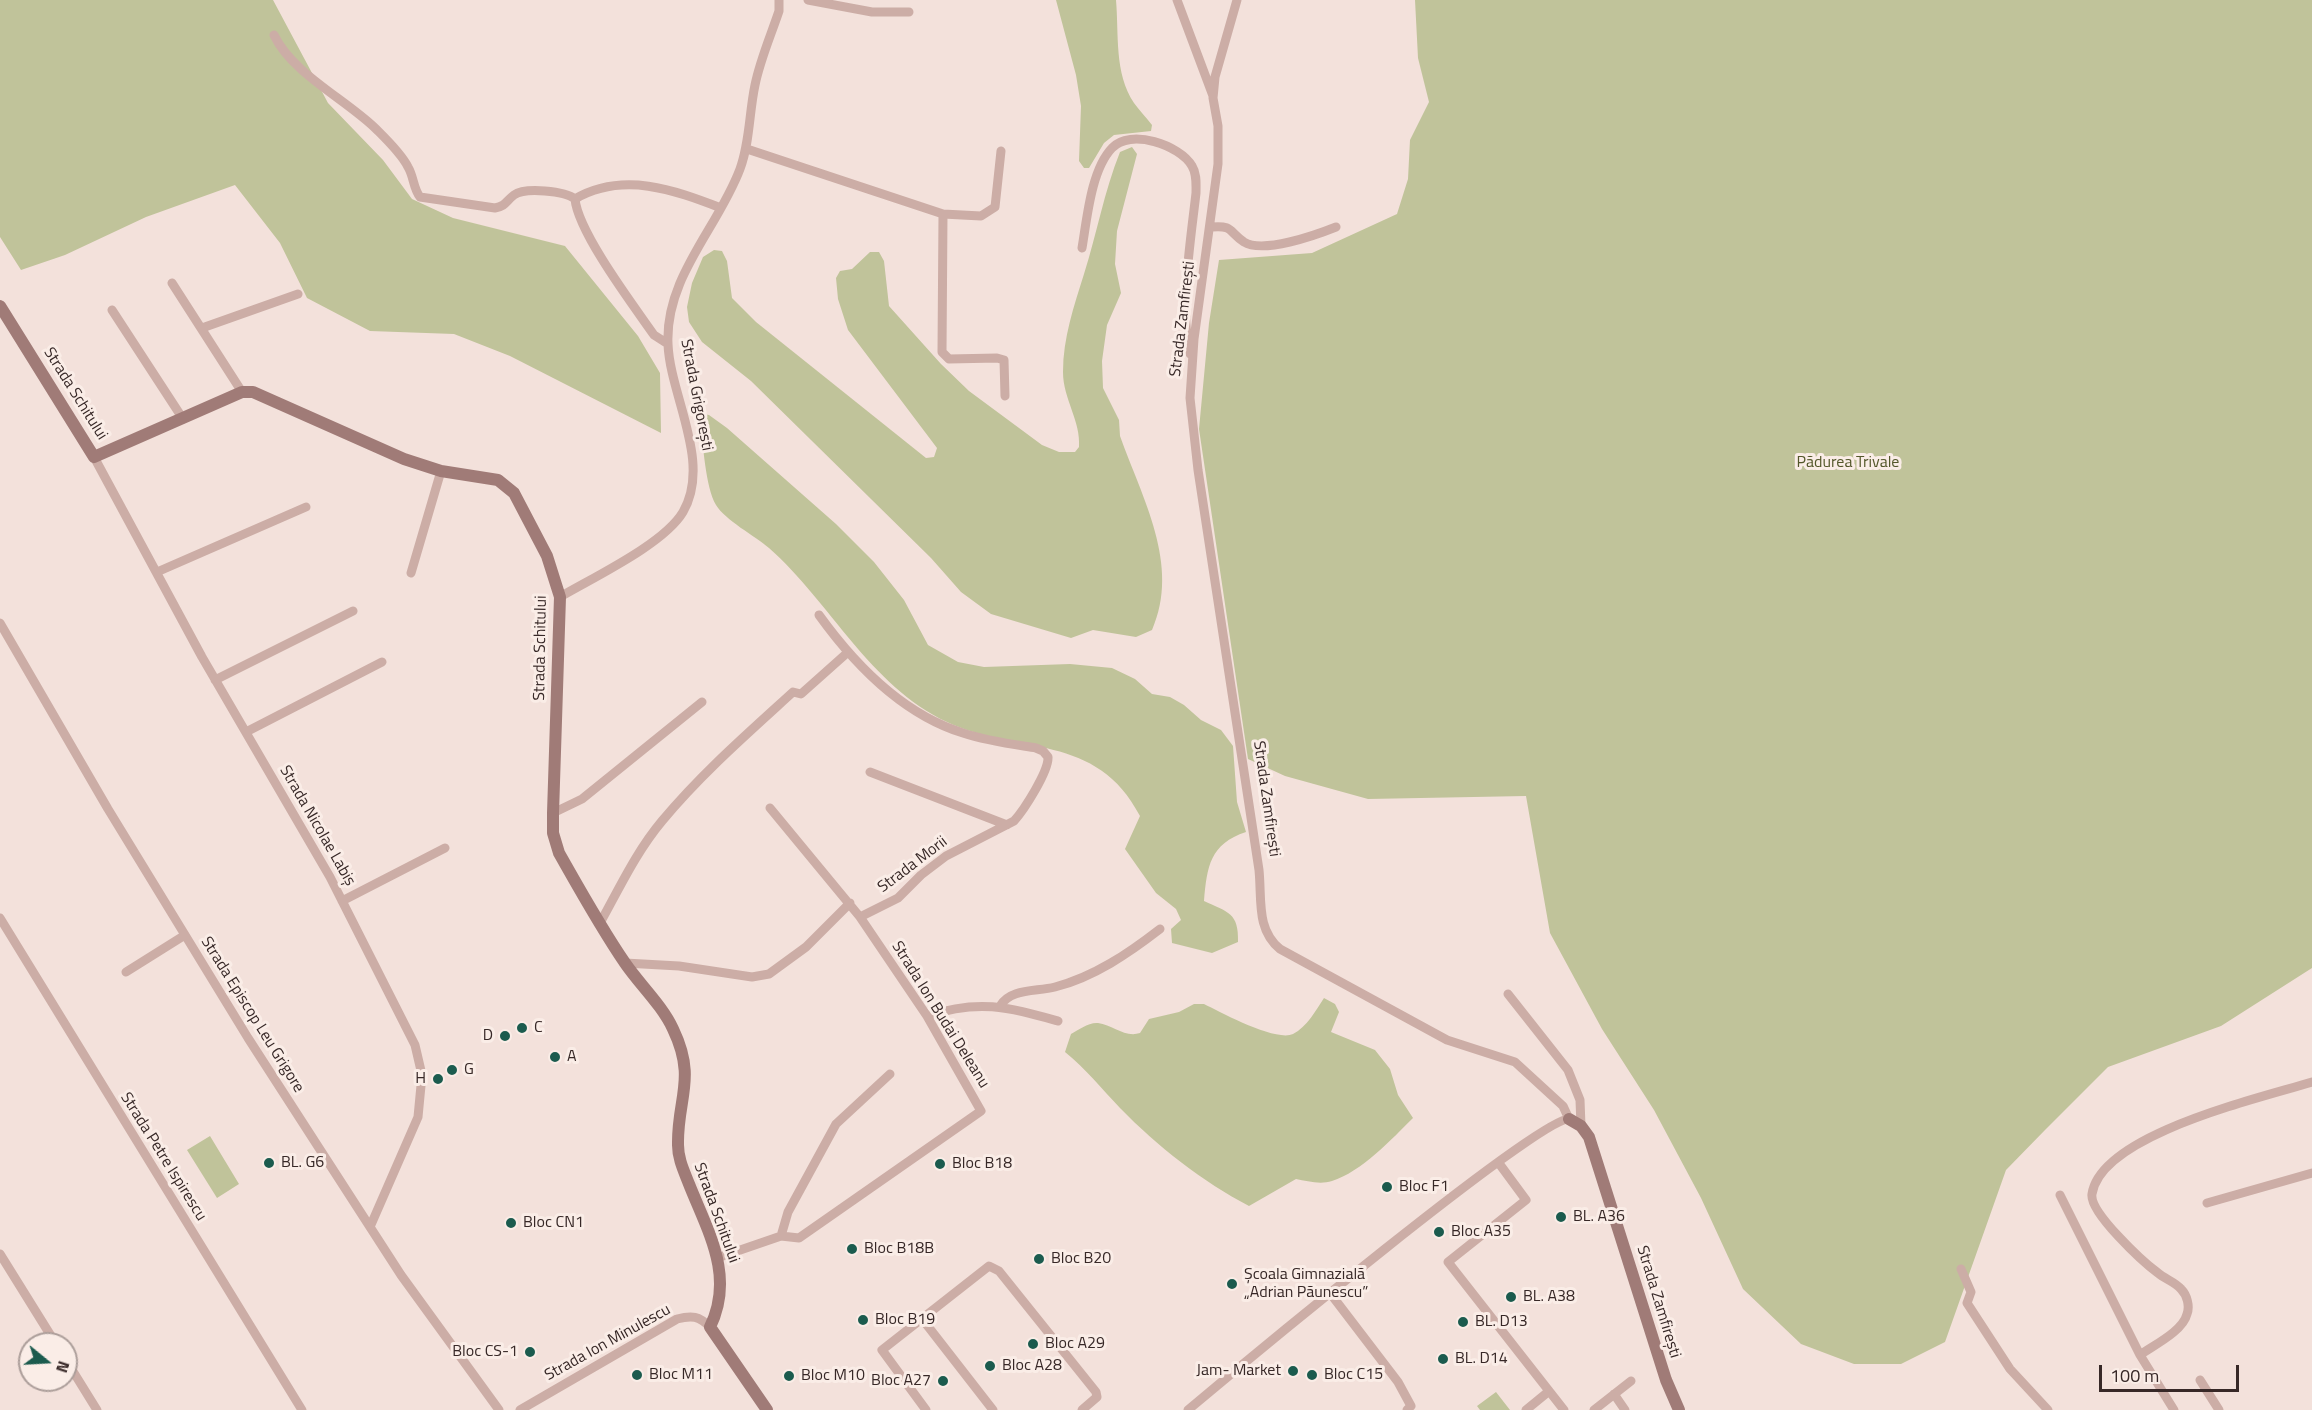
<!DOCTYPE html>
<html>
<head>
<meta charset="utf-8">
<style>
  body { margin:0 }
  #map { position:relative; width:2312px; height:1410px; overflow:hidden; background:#f3e1db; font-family:"Titillium Web",sans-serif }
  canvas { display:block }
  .north { position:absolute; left:18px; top:1332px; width:60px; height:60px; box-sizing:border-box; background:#faede7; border:2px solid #ac9e9a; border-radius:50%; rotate:108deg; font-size:16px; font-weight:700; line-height:24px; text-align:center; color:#372827 }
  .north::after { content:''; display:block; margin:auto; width:21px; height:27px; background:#1b5b4e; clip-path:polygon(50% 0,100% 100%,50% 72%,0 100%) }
  .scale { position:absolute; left:2099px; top:1365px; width:140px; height:27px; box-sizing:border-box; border:3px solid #372827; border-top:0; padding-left:8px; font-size:18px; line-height:21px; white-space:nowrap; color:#372827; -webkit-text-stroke:4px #faede7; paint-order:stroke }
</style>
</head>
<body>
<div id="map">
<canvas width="2312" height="1410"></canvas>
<div class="north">N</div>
<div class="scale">100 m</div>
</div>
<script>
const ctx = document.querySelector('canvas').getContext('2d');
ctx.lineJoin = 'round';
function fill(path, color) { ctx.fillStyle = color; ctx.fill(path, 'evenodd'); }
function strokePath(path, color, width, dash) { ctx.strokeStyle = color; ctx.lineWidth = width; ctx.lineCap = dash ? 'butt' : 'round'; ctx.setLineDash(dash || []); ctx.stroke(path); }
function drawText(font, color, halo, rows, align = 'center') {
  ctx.font = font + ' "Titillium Web",sans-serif'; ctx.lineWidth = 6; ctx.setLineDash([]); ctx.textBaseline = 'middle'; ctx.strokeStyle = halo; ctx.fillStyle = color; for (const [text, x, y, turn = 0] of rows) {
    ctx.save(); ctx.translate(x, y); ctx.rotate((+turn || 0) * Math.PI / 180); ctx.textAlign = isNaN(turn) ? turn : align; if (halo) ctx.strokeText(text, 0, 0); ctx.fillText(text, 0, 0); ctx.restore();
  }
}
const green = new Path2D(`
  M0,0H273L328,103L383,160L412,199L453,218L565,246L638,336L660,373L661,433L510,356L454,334L370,331L307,298L280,243L235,185L146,217L65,255L21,270L0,237Z
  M1056,0H1116C1119,34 1114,73 1134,103C1139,110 1146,117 1152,125L1151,131L1114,135L1104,143L1089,168H1084L1079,161L1081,106L1076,75Z
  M1415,0H2312V968L2221,1026L2108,1067L2045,1130L2006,1170L1945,1342L1901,1364H1854L1801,1344L1743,1289L1701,1198L1654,1110L1602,1029L1550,933L1526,796L1368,799L1285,776L1248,759L1199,429L1209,323L1219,260L1312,253L1397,214L1408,179L1410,140L1429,102L1418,58Z
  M1132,147L1137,154L1117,231L1115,264L1121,293L1107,325L1102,361L1103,388L1119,420L1120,436C1142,498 1181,565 1152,630L1136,637L1093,630L1071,638L991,614L961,592L931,558L751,381L702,342L689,322L687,307L692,283L703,257L714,250L722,251L727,261L732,298L756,322L926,458L934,457L937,448L848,330L838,299L836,278L840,271L852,269L870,252H879L884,261L889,306L941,364L969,391L1042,445L1059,452H1075L1079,447C1081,421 1063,399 1063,372C1063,338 1074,306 1084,274C1097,233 1104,192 1120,152Z
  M702,414L709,415L727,428L836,524L874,562L904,600L928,645L958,662L984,667L1070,664L1112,668L1135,679L1152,694L1170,697L1184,705L1201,720L1221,730L1233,746L1237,802L1246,832C1210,844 1207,866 1204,901C1228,912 1239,913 1238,942L1212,953L1172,943L1171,929L1181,920L1176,909L1156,893L1125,849L1140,816C1097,732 1017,755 947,722C869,685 831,603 769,548C755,536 725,520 716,505C705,486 704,445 699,421Z
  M1324,998L1335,1004L1339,1012L1331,1032L1375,1050L1390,1069L1398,1095L1413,1118C1392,1139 1361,1172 1332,1181C1320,1185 1307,1181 1296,1179L1249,1206C1203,1182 1157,1146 1120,1108C1102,1089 1086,1069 1065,1052L1071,1034C1078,1030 1089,1022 1098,1023C1113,1025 1125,1038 1140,1033L1149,1019L1179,1012L1194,1004H1204C1222,1013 1276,1042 1293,1034C1307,1027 1316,1010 1324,998Z
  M210,1136L239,1184L217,1198L187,1150Z
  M1496,1392L1510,1410H1480L1477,1406Z`);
const street = new Path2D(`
  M808,0L872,12H909
  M1177,0L1213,96
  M274,35C292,73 345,99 375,128C386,139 401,153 408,167C414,177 413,188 420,197L495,208C506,206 506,201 514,195C525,187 565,191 575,199C578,232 633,305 654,335L668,344
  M747,149L943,214L981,216L995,207L1001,151
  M575,199C623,171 674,190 721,208
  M943,214L942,352L949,359L997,358L1004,360L1005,396
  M1212,227C1233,225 1229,232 1244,242C1263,254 1316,235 1336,227
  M1082,248C1087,219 1091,170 1112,148C1130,128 1180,145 1192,166C1197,174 1196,184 1196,193C1191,238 1179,311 1190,354
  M172,283L242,392
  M112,310L183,419
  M202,328L298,294
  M94,457L202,657L330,877L415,1045L422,1075L418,1117L370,1227
  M157,572L306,507
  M411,573L441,471
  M560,597C594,577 664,544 683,512C712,462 670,396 668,344C665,277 718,228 740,169C750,142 749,113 755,85C760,60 771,35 779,11V0
  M819,615C855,665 902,714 963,733C987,741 1011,744 1036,748L1043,751L1048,757C1049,771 1024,810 1014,821L946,856L921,875L898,898L860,917
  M0,623L108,809L248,1038L401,1275L499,1410
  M215,680L353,611
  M246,732L382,662
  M870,772L1007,825
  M553,813L582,799L702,702
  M342,901L445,848
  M0,918L302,1410
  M600,923C619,889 636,852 662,821C701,774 748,733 793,692L801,694L847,653
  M625,963L679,966L752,977L769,974L806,947L850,903
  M126,972L185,935
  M1508,994L1568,1070L1580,1100L1581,1126
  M1000,1006C1011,988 1036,992 1055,987C1094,977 1129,953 1160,929
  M927,1016C979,999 1007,1007 1058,1021
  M1498,1162L1526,1200L1448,1262L1564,1410
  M2060,1195L2140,1355
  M2207,1203L2312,1173
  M781,1236L788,1212L836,1124L890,1074
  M0,1254L56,1344
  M717,1258L781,1236L799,1238L981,1111L927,1016L860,917L770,808
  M1961,1269L1971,1292L1967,1303L2010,1369L2048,1410
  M1330,1293L1398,1382L1411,1406L1407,1410
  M923,1320L993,1410
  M66,1360L97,1410
  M2200,1380L2219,1410
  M1614,1394L1625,1410
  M520,1410L677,1319C692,1315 699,1316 710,1327
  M926,1410L882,1350L989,1266L999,1271L1096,1392L1097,1397L1082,1410
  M1188,1410C1232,1373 1539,1117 1569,1119L1563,1106L1515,1062L1447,1040L1280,949C1256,929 1262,900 1259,870L1198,470L1190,398L1194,339L1218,164V126L1213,98L1215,77L1237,0
  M1526,1410L1548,1392
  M1594,1410L1631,1381
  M2174,1410L2140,1355C2154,1345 2183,1331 2187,1314C2190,1306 2187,1295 2181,1289C2175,1282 2165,1279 2158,1273C2143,1262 2089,1212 2092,1194C2101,1134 2261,1098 2312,1082`);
const secondary = new Path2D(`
  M0,306L94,457L242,392H253L404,459L441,471L498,480L514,493L547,556L560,597L553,813V833L559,853C580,890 601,928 625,963C640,985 662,1005 673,1029C697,1079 677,1098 678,1145C678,1159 684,1171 689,1184C708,1232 735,1276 710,1327L767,1410
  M1569,1119L1581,1126L1589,1137L1666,1380L1679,1410`);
const markers = [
  [522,1028,6,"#1b5b4e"],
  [505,1036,6,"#1b5b4e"],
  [555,1057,6,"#1b5b4e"],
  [452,1070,6,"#1b5b4e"],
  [438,1079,6,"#1b5b4e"],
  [269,1163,6,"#1b5b4e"],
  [940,1164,6,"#1b5b4e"],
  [1387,1187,6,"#1b5b4e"],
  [1561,1217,6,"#1b5b4e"],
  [511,1223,6,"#1b5b4e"],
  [1439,1232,6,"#1b5b4e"],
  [852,1249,6,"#1b5b4e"],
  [1039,1259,6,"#1b5b4e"],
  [1232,1284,6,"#1b5b4e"],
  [1511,1297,6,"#1b5b4e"],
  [863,1320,6,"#1b5b4e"],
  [1463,1322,6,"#1b5b4e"],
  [1033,1344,6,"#1b5b4e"],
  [530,1352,6,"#1b5b4e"],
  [1443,1359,6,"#1b5b4e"],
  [990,1366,6,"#1b5b4e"],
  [1293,1371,6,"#1b5b4e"],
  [637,1375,6,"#1b5b4e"],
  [1312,1375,6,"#1b5b4e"],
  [789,1376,6,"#1b5b4e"],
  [943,1381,6,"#1b5b4e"]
];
const streetNames = [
  ["Strada Zamfirești",1183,319,-83],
  ["Strada Schitului",75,394,58],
  ["Strada Grigorești",696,395,79],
  ["Strada Schitului",541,648,-89],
  ["Strada Zamfirești",1266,799,82],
  ["Strada Nicolae Labiș",317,826,60],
  ["Strada Morii",913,865,-37],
  ["Strada Episcop Leu Grigore",252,1015,58],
  ["Strada Ion Budai Deleanu",940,1015,58],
  ["Strada Petre Ispirescu",163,1157,58],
  ["Strada Schitului",716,1213,70],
  ["Strada Zamfirești",1658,1302,73],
  ["Strada Ion Minulescu",608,1343,-29]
];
const parkNames = [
  ["Pădurea Trivale",1848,463]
];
const poiNames = [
  ["C",534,1028],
  ["D",493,1036,"right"],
  ["A",567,1057],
  ["G",464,1070],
  ["H",426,1079,"right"],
  ["BL. G6",281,1163],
  ["Bloc B18",952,1164],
  ["Bloc F1",1399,1187],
  ["BL. A36",1573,1217],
  ["Bloc CN1",523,1223],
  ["Bloc A35",1451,1232],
  ["Bloc B18B",864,1249],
  ["Bloc B20",1051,1259],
  ["Școala Gimnazială",1244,1275],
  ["„Adrian Păunescu”",1244,1293],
  ["BL. A38",1523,1297],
  ["Bloc B19",875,1320],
  ["BL. D13",1475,1322],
  ["Bloc A29",1045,1344],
  ["Bloc CS-1",518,1352,"right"],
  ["BL. D14",1455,1359],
  ["Bloc A28",1002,1366],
  ["Jam- Market",1281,1371,"right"],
  ["Bloc M11",649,1375],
  ["Bloc C15",1324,1375],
  ["Bloc M10",801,1376],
  ["Bloc A27",931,1381,"right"]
];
fill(green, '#c0c39a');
strokePath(street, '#ccada6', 9);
strokePath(secondary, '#a07b77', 12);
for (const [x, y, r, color] of markers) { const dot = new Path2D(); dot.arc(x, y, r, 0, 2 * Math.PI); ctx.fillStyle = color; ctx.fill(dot); strokePath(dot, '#faede7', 2); }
drawText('16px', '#372827', '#faede7', streetNames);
drawText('16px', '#53572a', '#faede7', parkNames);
drawText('16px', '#372827', '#faede7', poiNames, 'left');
</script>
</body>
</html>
